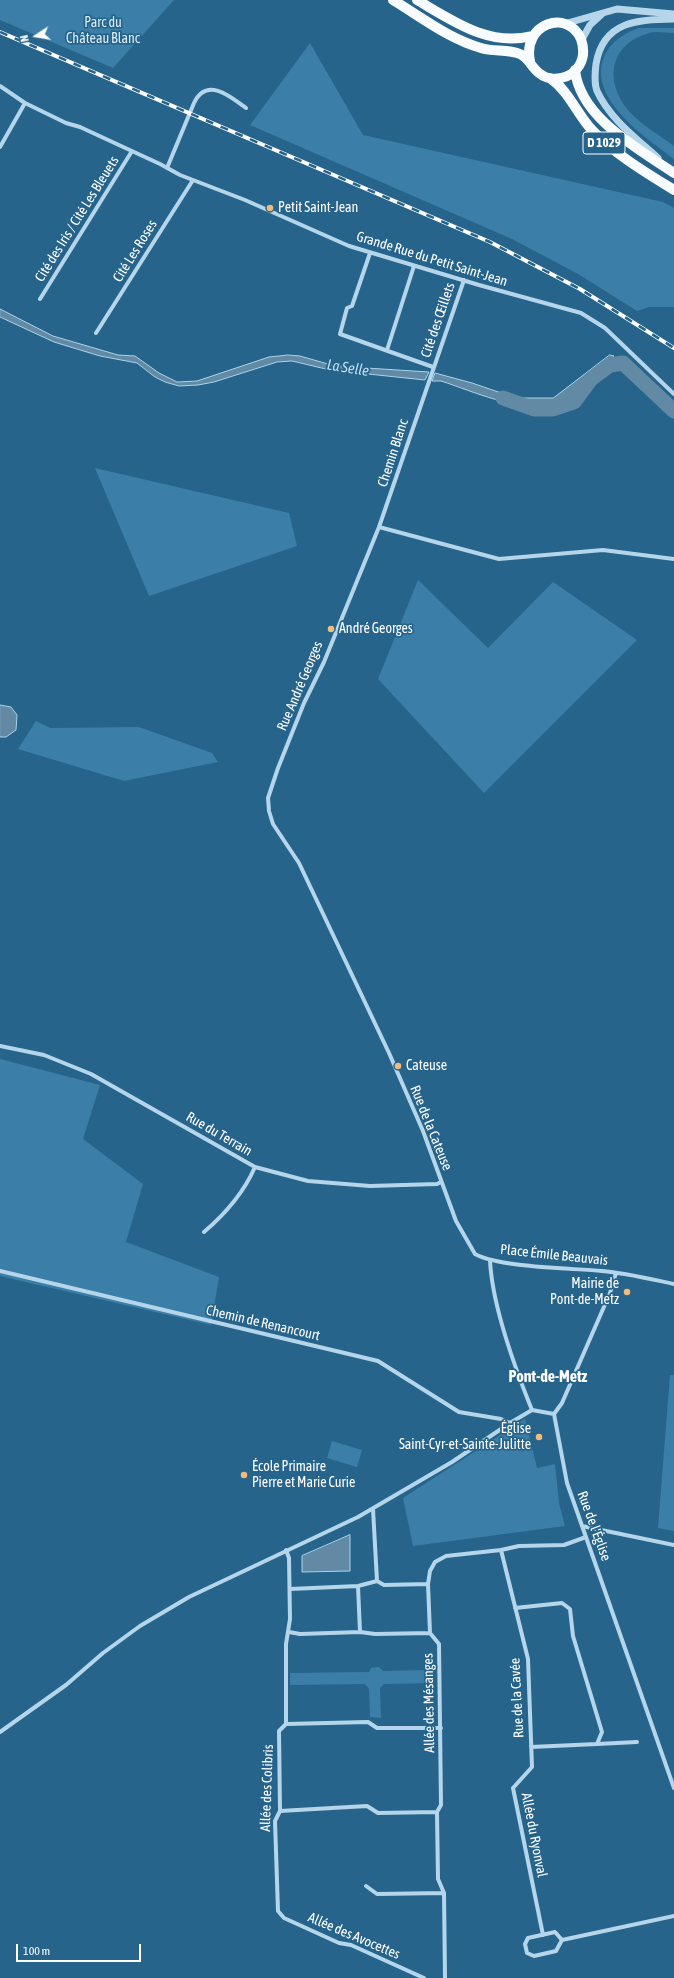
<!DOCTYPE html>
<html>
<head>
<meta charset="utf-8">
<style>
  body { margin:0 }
  #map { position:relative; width:674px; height:1978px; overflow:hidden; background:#26648c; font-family:"Asap Condensed",sans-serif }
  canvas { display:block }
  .north { position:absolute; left:16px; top:16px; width:40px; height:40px; -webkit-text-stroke:3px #26648c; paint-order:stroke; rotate:258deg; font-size:11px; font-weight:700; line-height:16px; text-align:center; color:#fff }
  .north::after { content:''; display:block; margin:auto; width:14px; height:18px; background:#fff; clip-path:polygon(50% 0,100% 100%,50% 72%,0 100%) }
  .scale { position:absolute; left:16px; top:1944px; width:125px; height:18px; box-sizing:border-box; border:2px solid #fff; border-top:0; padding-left:5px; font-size:12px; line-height:14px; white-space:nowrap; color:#fff; -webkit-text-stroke:3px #26648c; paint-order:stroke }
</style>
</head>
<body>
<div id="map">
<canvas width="674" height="1978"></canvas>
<div class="north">N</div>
<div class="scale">100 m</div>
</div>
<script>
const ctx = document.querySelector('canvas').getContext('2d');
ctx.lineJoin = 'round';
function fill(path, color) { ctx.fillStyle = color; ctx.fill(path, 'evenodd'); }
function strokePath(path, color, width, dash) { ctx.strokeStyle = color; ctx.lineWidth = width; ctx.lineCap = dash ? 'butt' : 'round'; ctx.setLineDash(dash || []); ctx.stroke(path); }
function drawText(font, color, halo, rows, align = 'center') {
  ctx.font = font + ' "Asap Condensed",sans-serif'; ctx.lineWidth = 3.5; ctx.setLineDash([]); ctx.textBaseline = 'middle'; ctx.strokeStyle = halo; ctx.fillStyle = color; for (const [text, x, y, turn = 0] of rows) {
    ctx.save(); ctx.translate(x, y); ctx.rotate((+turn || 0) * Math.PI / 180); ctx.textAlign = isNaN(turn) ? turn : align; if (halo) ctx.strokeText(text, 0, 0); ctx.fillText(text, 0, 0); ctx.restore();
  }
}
const green = new Path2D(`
  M0,0H174L113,68L0,20Z
  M639,28H674V33C666,33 657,31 649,33C613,43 604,75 624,105C636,122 658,134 674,146V159C645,137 583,96 606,53C613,40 626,32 639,28Z
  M310,43L363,135L663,202L674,208V307H649L637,311L578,274L512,239L250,125Z
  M95,468L289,513L297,546L149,596Z
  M418,580L488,648L553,582L637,640L484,793L378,679Z
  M36,721L50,728L139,727L212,753L218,762L124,781L18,749Z
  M0,1059L100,1085L83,1139L143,1184L126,1242L219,1277L211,1325L0,1276Z
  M670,1375H674V1531L658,1528Z
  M525,1419L537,1468L555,1464L559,1503L565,1526L413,1546L403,1498Z
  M332,1441L362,1450L357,1467L327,1458Z
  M379,1667L383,1671L433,1670V1683L384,1684L380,1688L381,1718L370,1717L369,1689L365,1684L290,1685V1673L369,1672L371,1668Z`);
const water = new Path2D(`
  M0,309L53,336L118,355L135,356L159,373L177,382L197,381L269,357L288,355L300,356L335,366L429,372L425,380L330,370L292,361L277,362L214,382L198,385L179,386L165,382L155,377L137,363L100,356L54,342L0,317Z
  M610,355L614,356C601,370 570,402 551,405C515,411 475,392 441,381H432L435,373L472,383L516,398H553Z
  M0,705L11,707L17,715L16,730L6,737H0Z
  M350,1535V1571L302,1572V1556Z`);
const river = new Path2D(`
  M503,398L534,409H553L574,402L591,379L610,365L623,363L674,411`);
const minor = new Path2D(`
  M0,86L25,103L66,123L80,127L160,164L180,175L245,200L349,246L479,285L581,313L605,328L674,394
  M0,147L25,103
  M167,168L194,103C207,76 231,97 246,108
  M370,253L352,306L347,308L340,334L433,367
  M464,280L379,527L324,662L304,703L278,768L268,798L269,811L273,824L299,863L389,1053L423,1131L456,1221L475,1254C501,1268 571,1268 602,1271C626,1273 650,1279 674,1284
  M40,299L132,151
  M96,333L193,180
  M387,350L414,266
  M379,527L499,559L603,550L674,559
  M0,1046L44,1055L91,1074L255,1167L308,1181L370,1186L437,1184L441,1182
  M204,1232C224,1215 244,1192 255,1167
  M490,1260C492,1305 515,1368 532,1410
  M0,1271L378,1361L459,1412L501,1419L510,1423
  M616,1273L610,1293L562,1403L554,1414L567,1483L674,1788
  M373,1509L377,1581
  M582,1526L674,1545
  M286,1550L289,1558L290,1619L286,1644V1724L279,1731L280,1811L275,1821L278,1911L284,1918L339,1943L351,1945L424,1978
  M501,1550L528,1659L532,1767L513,1788L543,1935
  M358,1586L360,1632
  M290,1589L358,1586L377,1581L384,1585L428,1584
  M515,1608L562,1603L570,1609L573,1636L602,1732L597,1744L531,1747
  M289,1632L300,1634L360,1632L375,1634L430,1633
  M286,1724L368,1722L377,1728H441
  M0,1732L66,1685L103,1653L140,1626L189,1597L358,1517L452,1462L510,1423L532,1410L554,1414
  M597,1744L637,1742
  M280,1811L367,1806L378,1813L437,1812
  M366,1886L377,1894L444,1893
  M555,1932L562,1940L556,1951L534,1956L527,1953L525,1944L528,1938Z
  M562,1940L674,1916
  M445,1978L444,1893L438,1879L437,1812L441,1805L439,1644L430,1633L428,1584L430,1571L435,1562L446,1556L501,1550L519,1546L564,1545L586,1537`);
const tertiary = new Path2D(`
  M564,24L617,9L674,14
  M581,41L590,25L602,14
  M658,158C636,138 610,119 597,91C594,83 595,72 596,64C603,21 639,19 674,19`);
const primary = new Path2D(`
  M393,0C421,17 449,39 481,48C493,52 508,49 520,54C529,58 531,67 539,73C551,83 571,79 579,66C584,58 584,48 581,39C567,8 522,24 530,61
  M417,0C453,21 489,47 532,36
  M575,70C580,118 639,149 674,173
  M550,78C569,91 577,114 592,130C616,155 645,172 674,190`);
const rail = new Path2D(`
  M0,32L490,242L580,289L674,348`);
const markers = [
  [270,208,4,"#f3bb7a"],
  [331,629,4,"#f3bb7a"],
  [398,1066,4,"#f3bb7a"],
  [627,1292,4,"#f3bb7a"],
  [539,1437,4,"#f3bb7a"],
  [244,1475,4,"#f3bb7a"]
];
const shields = [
  [604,143,42]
];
const shieldNames = [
  ["D 1029",604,143]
];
const parkNames = [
  ["Parc du",103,23],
  ["Château Blanc",103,39]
];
const poiNames = [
  ["Petit Saint-Jean",278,208],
  ["André Georges",339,629],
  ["Cateuse",406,1066],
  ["Mairie de",619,1284,"right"],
  ["Pont-de-Metz",619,1300,"right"],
  ["Église",531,1429,"right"],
  ["Saint-Cyr-et-Sainte-Julitte",531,1445,"right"],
  ["École Primaire",252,1467],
  ["Pierre et Marie Curie",252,1483]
];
const streetNames = [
  ["Cité des Iris / Cité Les Bleuets",77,219,-58],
  ["Cité Les Roses",135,251,-58],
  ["Grande Rue du Petit Saint-Jean",432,259,17],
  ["Cité des Œillets",438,320,-71],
  ["Chemin Blanc",393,453,-72],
  ["Rue André Georges",300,686,-67],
  ["Rue de la Cateuse",431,1128,68],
  ["Rue du Terrain",219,1134,30],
  ["Place Émile Beauvais",554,1255,6],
  ["Chemin de Renancourt",263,1323,13],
  ["Rue de l'Église",594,1526,70],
  ["Rue de la Cavée",517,1698,-93],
  ["Allée des Mésanges",429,1703,-91],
  ["Allée des Colibris",267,1788,-88],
  ["Allée du Ryonval",534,1835,79],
  ["Allée des Avocettes",354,1936,23]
];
const waterNames = [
  ["La Selle",348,368,9]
];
const quarterNames = [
  ["Pont-de-Metz",548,1377]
];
fill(green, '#3b7fa8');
fill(water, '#628aa4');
strokePath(water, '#a9d3eb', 1);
strokePath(river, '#628aa4', 15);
strokePath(minor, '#b5d6ea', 4);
strokePath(tertiary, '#b5d6ea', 7);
strokePath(primary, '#f9fcfe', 10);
strokePath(rail, '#fff', 4);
strokePath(rail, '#26648c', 2.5, [8]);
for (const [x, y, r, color] of markers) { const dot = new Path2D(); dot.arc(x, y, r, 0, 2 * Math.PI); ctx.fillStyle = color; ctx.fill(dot); strokePath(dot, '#26648c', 1.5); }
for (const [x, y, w] of shields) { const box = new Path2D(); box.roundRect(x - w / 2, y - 11, w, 22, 3); ctx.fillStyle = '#26648c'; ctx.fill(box); strokePath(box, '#fff', 1); }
drawText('bold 13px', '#fff', null, shieldNames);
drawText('14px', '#d9ecf8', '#26648c', parkNames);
drawText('14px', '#fff', '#26648c', poiNames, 'left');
drawText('14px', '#fff', '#26648c', streetNames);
drawText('italic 15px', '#c1dff1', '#26648c', waterNames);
drawText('bold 16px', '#fff', '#26648c', quarterNames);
</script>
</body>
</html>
